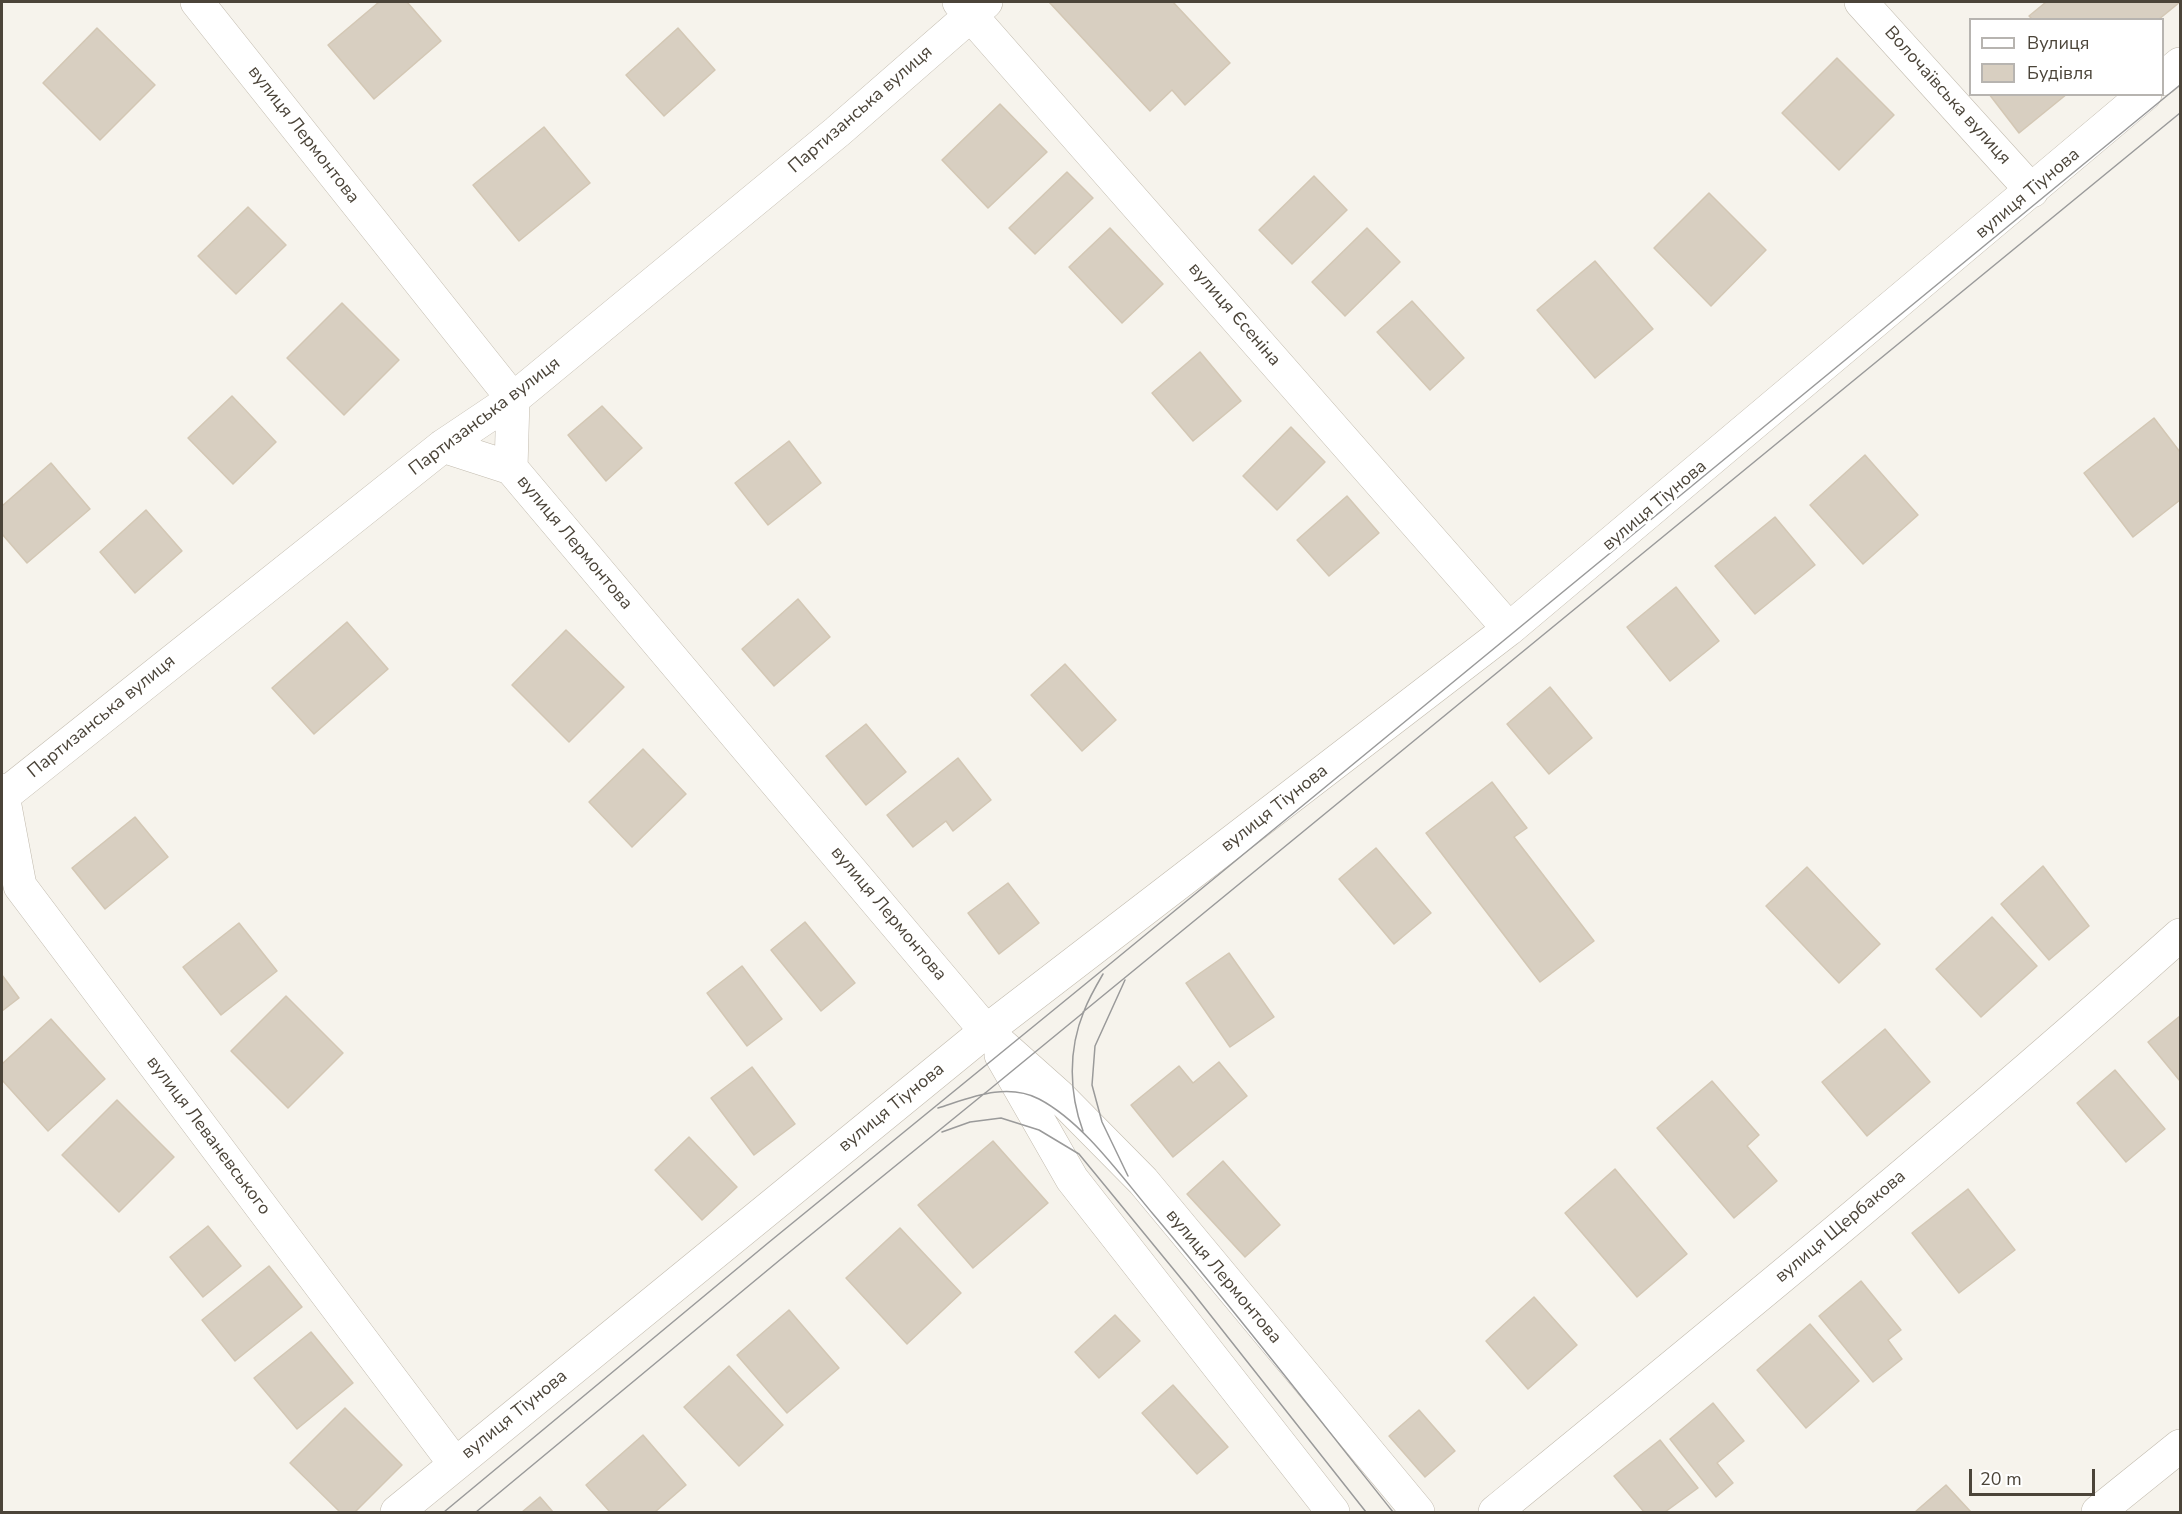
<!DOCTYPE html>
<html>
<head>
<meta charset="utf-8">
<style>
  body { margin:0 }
  #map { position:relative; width:2182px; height:1514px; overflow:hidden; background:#f6f3ec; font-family:"Nunito Sans",sans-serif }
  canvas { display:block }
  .frame { position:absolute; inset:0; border:3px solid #4b4439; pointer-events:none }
  .legend { position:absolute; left:1969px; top:18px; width:195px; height:78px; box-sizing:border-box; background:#fff; border:2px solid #b7b4b0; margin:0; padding:8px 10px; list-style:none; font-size:18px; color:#4b4439 }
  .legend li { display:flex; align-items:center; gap:12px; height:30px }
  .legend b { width:30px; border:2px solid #b7b4b0 }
  .scale { position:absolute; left:1969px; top:1469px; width:126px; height:27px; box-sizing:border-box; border:3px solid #4b4439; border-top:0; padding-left:8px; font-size:18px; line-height:21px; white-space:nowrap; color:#4b4439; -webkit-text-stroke:4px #fff; paint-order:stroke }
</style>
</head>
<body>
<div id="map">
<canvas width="2182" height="1514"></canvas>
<div class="frame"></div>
<ul class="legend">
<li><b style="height:8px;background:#fff"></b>Вулиця</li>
<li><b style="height:16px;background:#d8cfc1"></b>Будівля</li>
</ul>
<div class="scale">20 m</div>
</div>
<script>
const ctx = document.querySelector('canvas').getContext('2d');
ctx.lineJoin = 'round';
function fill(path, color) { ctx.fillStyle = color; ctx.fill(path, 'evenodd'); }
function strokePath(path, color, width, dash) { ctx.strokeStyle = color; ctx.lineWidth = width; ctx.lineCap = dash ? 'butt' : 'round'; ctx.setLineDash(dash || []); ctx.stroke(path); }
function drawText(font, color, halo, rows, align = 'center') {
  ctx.font = font + ' "Nunito Sans",sans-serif'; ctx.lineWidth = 6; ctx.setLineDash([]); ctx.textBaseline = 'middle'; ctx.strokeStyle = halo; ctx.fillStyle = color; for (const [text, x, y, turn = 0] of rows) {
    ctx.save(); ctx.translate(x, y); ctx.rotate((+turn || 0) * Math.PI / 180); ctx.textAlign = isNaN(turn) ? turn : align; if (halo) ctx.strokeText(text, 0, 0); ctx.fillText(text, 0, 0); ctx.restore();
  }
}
const building = new Path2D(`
  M379,2H407L441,41L374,99L328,45Z
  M1049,2H1173L1230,63L1185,105L1172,90L1150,111Z
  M2046,2H2180L2158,20H2033L2029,16Z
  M97,28L155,85L100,140L43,83Z
  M678,28L715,70L664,116L626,75Z
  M1837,58L1894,115L1839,170L1782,113Z
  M1989,94H2067L2019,133Z
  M1000,104L1047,152L988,208L942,160Z
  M544,127L590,183L519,241L473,185Z
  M1067,172L1093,198L1035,254L1009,228Z
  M1314,176L1347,210L1292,264L1259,230Z
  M1709,193L1766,250L1711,306L1654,248Z
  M248,207L286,245L236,294L198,256Z
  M1110,228L1163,284L1122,323L1069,267Z
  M1367,228L1400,262L1345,316L1312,282Z
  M1595,261L1653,329L1595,378L1537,310Z
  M1412,301L1464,358L1430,390L1377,332Z
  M342,303L399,360L344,415L287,358Z
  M1200,352L1241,401L1193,441L1152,393Z
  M232,396L276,442L233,484L188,438Z
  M602,406L642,448L606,481L568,435Z
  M2154,418L2180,452V500L2133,537L2084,473Z
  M1291,427L1325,462L1277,510L1243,476Z
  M789,441L821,483L768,525L735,483Z
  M1865,455L1918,515L1863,564L1810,505Z
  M51,463L90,509L27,563L2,534V506Z
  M1347,496L1379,533L1329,576L1297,540Z
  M146,510L182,551L135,593L100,552Z
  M1775,517L1815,565L1755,614L1715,566Z
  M1676,587L1719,641L1670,681L1627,627Z
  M798,599L830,637L774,686L742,649Z
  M347,622L388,669L314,734L272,688Z
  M566,630L624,687L569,742L512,685Z
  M1065,664L1116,720L1082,751L1031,695Z
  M1550,687L1592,738L1549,774L1507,724Z
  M866,724L906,772L866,805L826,756Z
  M643,749L686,794L632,847L589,802Z
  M958,758L991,800L953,831L946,821L913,847L887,815Z
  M1492,782L1527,828L1514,837L1594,941L1540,982L1426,833Z
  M135,817L168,857L105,909L72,868Z
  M1376,848L1431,913L1394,944L1339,879Z
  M2043,866L2089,926L2049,960L2001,904Z
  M1807,867L1880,944L1839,983L1766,906Z
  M1008,883L1039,923L999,954L968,913Z
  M1992,917L2037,966L1981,1017L1936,969Z
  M805,922L855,983L821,1011L771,950Z
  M239,923L277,971L221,1015L183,967Z
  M1229,953L1274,1017L1230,1047L1186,983Z
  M742,966L782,1019L747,1046L707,993Z
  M2,975L19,998L2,1011Z
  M286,996L343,1053L288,1108L231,1051Z
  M2180,1016V1081L2148,1042Z
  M51,1019L105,1079L48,1131L2,1080V1064Z
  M1885,1029L1930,1082L1867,1136L1822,1082Z
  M1219,1062L1247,1096L1173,1157L1131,1105L1179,1066L1193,1083Z
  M752,1067L795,1124L754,1155L711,1098Z
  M2115,1070L2165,1129L2126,1162L2077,1103Z
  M1712,1081L1759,1135L1747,1146L1777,1181L1734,1218L1657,1128Z
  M117,1100L174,1157L119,1212L62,1155Z
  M689,1137L737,1187L702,1220L655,1170Z
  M993,1141L1048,1203L973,1268L918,1205Z
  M1223,1161L1280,1225L1245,1257L1187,1194Z
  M1615,1169L1687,1254L1637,1297L1565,1213Z
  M1968,1189L2015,1250L1959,1293L1912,1233Z
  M208,1226L241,1266L203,1297L170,1257Z
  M900,1228L961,1293L907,1344L846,1278Z
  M269,1266L302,1307L235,1361L202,1320Z
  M1861,1281L1901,1330L1888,1340L1902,1359L1873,1382L1819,1316Z
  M1534,1297L1577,1345L1528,1389L1486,1341Z
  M789,1310L839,1368L787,1413L737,1355Z
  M1115,1315L1140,1341L1099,1378L1075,1352Z
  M1810,1324L1859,1381L1806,1428L1757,1370Z
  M311,1332L353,1383L297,1429L254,1378Z
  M729,1366L783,1425L739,1466L684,1407Z
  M1173,1385L1228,1447L1197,1474L1142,1413Z
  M1713,1403L1744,1441L1717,1463L1733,1483L1716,1497L1670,1439Z
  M345,1408L402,1465L355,1512H340L290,1463Z
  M1419,1410L1455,1451L1425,1477L1389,1436Z
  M643,1435L686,1485L655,1512H610L586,1485Z
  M1660,1440L1698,1488L1665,1512H1644L1614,1476Z
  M1946,1485L1971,1512H1915Z
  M540,1497L553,1512H522Z`);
const minor = new Path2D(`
  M197,2L513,399L511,468L986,1031L1059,1096L1143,1181L1418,1512
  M959,2L1509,629
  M1861,2L2032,191
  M2162,79L2180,64
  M443,446L511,468
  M2,790L20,886L455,1464
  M2,797L443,446L513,399L837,132L986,2
  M1001,1055L1072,1179L1333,1512
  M397,1512L986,1031L1509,629L2145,94
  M1495,1512C1726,1323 1958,1134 2180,935
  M2098,1512L2180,1446`);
const tram = new Path2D(`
  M1125,980L1095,1046L1092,1085L1102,1122L1128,1176
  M1083,1012L2180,113
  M984,1094L1084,1012
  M938,1108C970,1098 1006,1082 1039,1099C1083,1122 1121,1176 1153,1214C1236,1312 1314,1413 1393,1512
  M1083,1131C1069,1093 1068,1050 1084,1011C1089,998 1096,986 1103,974
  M942,1132L970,1122L1001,1118L1039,1130L1079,1154L1193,1293L1366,1512
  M444,1512L768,1243L1105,968L2180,85
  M476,1512L781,1259L985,1093`);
const streetNames = [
  ["Волочаївська вулиця",1947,96,48],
  ["Партизанська вулиця",861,110,-41],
  ["вулиця Лермонтова",303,135,52],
  ["вулиця Тіунова",2028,194,-40],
  ["вулиця Єсеніна",1234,315,49],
  ["Партизанська вулиця",485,417,-37],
  ["вулиця Тіунова",1655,506,-40],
  ["вулиця Лермонтова",574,543,50],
  ["Партизанська вулиця",102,717,-39],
  ["вулиця Тіунова",1275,809,-38],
  ["вулиця Лермонтова",888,914,50],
  ["вулиця Тіунова",892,1108,-39],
  ["вулиця Леваневського",208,1136,53],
  ["вулиця Щербакова",1841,1227,-40],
  ["вулиця Лермонтова",1223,1277,50],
  ["вулиця Тіунова",515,1415,-39]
];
fill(building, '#d8cfc1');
strokePath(building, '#d3c7b4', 1.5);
strokePath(minor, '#c2bbae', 34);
strokePath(minor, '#fff', 33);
strokePath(tram, '#9a9a9a', 1.5);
drawText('18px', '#4b4439', '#fff', streetNames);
</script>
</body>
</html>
